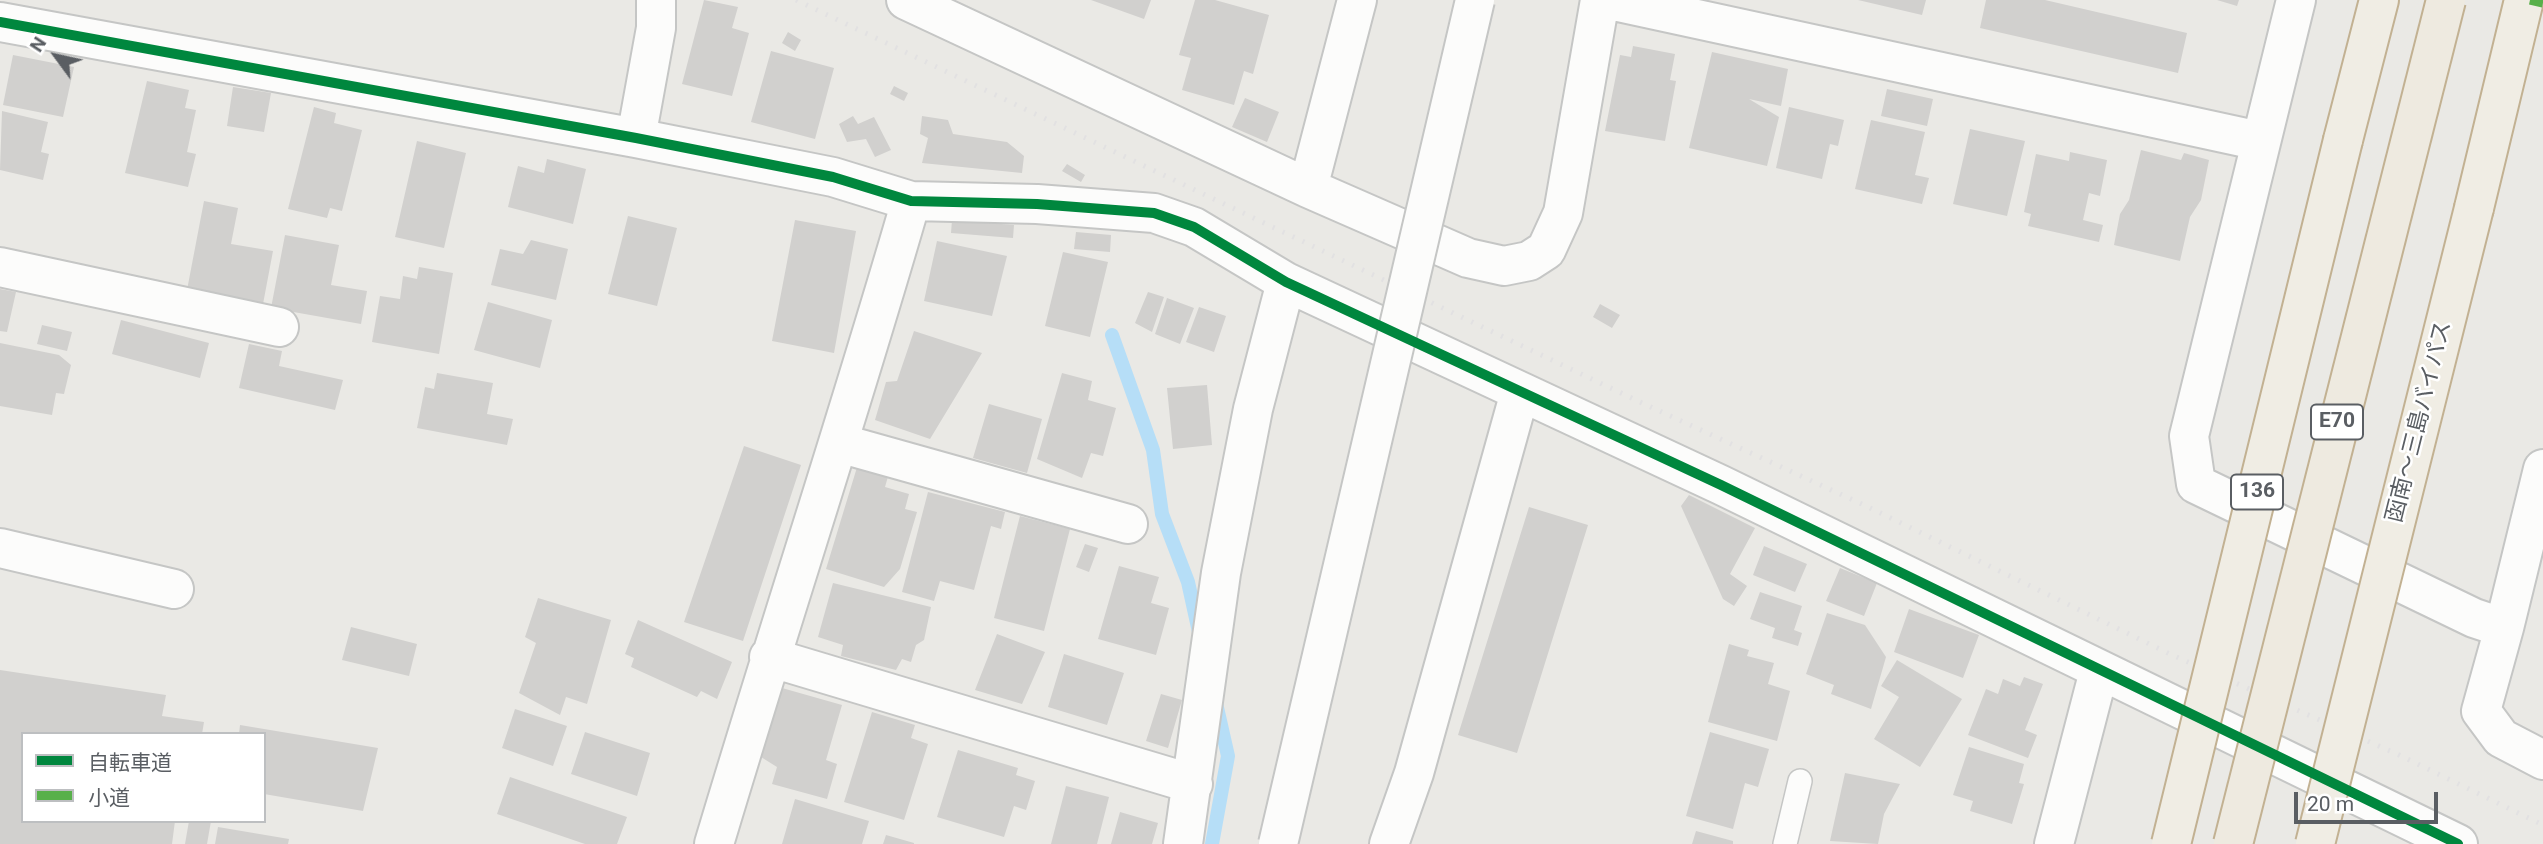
<!DOCTYPE html>
<html>
<head>
<meta charset="utf-8">
<style>
  body { margin:0 }
  #map { position:relative; width:2543px; height:844px; overflow:hidden; background:#eae9e5; font-family:Roboto,"Noto Sans JP",sans-serif }
  canvas { display:block }
  .legend { position:absolute; left:21px; top:732px; width:245px; height:91px; box-sizing:border-box; background:#fff; border:2px solid #bdbfc1; margin:0; padding:9px 12px; list-style:none; font-size:21px; color:#5a5e63 }
  .legend li { display:flex; align-items:center; gap:14px; height:35px }
  .legend b { width:35px; border:2px solid #bdbfc1 }
  .north { position:absolute; left:21px; top:21px; width:70px; height:70px; -webkit-text-stroke:5px #fff; paint-order:stroke; rotate:303deg; font-size:19px; font-weight:700; line-height:28px; text-align:center; color:#5a5e63 }
  .north::after { content:''; display:block; margin:auto; width:24px; height:32px; background:#5a5e63; clip-path:polygon(50% 0,100% 100%,50% 72%,0 100%) }
  .scale { position:absolute; left:2294px; top:792px; width:144px; height:32px; box-sizing:border-box; border:4px solid #5a5e63; border-top:0; padding-left:9px; font-size:21px; line-height:24px; white-space:nowrap; color:#5a5e63; -webkit-text-stroke:5px #fff; paint-order:stroke }
</style>
</head>
<body>
<div id="map">
<canvas width="2543" height="844"></canvas>
<ul class="legend">
<li><b style="height:9px;background:#00873e"></b>自転車道</li>
<li><b style="height:9px;background:#58b04a"></b>小道</li>
</ul>
<div class="north">N</div>
<div class="scale">20 m</div>
</div>
<script>
const ctx = document.querySelector('canvas').getContext('2d');
ctx.lineJoin = 'round';
function strokePath(path, color, width, dash) { ctx.strokeStyle = color; ctx.lineWidth = width; ctx.lineCap = dash ? 'butt' : 'round'; ctx.setLineDash(dash || []); ctx.stroke(path); }
function fill(path, color) { ctx.fillStyle = color; ctx.fill(path, 'evenodd'); }
function drawText(font, color, halo, rows, align = 'center') {
  ctx.font = font + ' Roboto,"Noto Sans JP",sans-serif'; ctx.lineWidth = 5; ctx.setLineDash([]); ctx.textBaseline = 'middle'; ctx.strokeStyle = halo; ctx.fillStyle = color; for (const [text, x, y, turn = 0] of rows) {
    ctx.save(); ctx.translate(x, y); ctx.rotate((+turn || 0) * Math.PI / 180); ctx.textAlign = isNaN(turn) ? turn : align; if (halo) ctx.strokeText(text, 0, 0); ctx.fillText(text, 0, 0); ctx.restore();
  }
}
const stream = new Path2D(`
  M1112,335L1153,450L1162,514L1188,582L1199,632
  M1212,844L1228,756L1216,703`);
const building = new Path2D(`
  M704,0L738,7L732,28L749,33L732,96L682,84Z
  M1091,0H1151L1144,19Z
  M1195,0H1215L1269,15L1253,74L1244,71L1234,105L1182,90L1191,58L1179,55Z
  M1858,0H1926L1922,15Z
  M1986,0H2045L2187,33L2178,73L1980,28Z
  M2217,0H2239L2237,6Z
  M788,32L801,40L795,51L782,43Z
  M1633,46L1675,54L1670,80L1676,81L1665,141L1605,131L1620,55L1631,57Z
  M771,51L834,68L815,139L751,122Z
  M1712,52L1788,69L1781,106L1749,99L1779,117L1767,166L1689,148Z
  M13,55L74,67L63,117L3,105Z
  M147,81L189,90L185,108L196,110L187,152L196,154L188,187L125,173Z
  M894,86L908,93L904,101L890,94Z
  M233,87L271,93L264,132L227,126Z
  M1887,89L1933,99L1927,126L1881,116Z
  M1245,98L1279,112L1267,142L1232,127Z
  M314,107L336,113L334,123L362,130L342,211L330,208L327,218L288,209Z
  M1789,107L1844,120L1838,146L1830,144L1822,179L1776,168Z
  M2,111L48,122L41,152L49,154L43,180L0,170Z
  M853,116L858,124L874,117L891,150L875,157L866,139L847,142L839,124Z
  M922,116L948,120L953,134L1007,142L1024,156L1022,173L922,163L928,138L920,134Z
  M1871,120L1925,132L1915,175L1929,178L1922,204L1855,189Z
  M1970,129L2025,141L2007,216L1953,204Z
  M417,141L466,153L444,248L395,237Z
  M2141,150L2181,160L2184,153L2209,160L2201,200L2190,217L2180,261L2114,245L2120,214L2129,200Z
  M2070,152L2107,160L2100,196L2089,193L2083,220L2103,225L2099,242L2028,226L2031,214L2024,212L2036,154L2069,161Z
  M547,159L586,169L573,224L508,207L518,166L544,173Z
  M1067,164L1085,175L1081,182L1062,171Z
  M204,201L238,208L231,244L273,251L263,304L187,290Z
  M628,216L677,228L657,306L608,294Z
  M795,220L856,231L834,353L772,341Z
  M952,220L1014,225L1013,238L951,233Z
  M1076,232L1111,235L1110,252L1074,249Z
  M285,235L339,245L331,285L367,291L361,324L271,308Z
  M531,240L568,249L556,300L491,285L500,249L523,254Z
  M937,241L1007,256L992,316L924,301Z
  M1063,252L1108,262L1090,337L1045,326Z
  M419,267L453,273L439,354L372,342L380,296L400,299L403,276L417,279Z
  M0,289L16,292L7,332L0,331Z
  M1148,292L1164,297L1152,332L1135,323Z
  M1167,298L1194,308L1180,344L1155,334Z
  M488,302L552,320L540,368L474,350Z
  M1600,304L1620,315L1612,328L1593,317Z
  M1199,307L1226,316L1214,352L1186,342Z
  M121,320L209,343L200,378L112,354Z
  M42,325L72,332L67,351L37,344Z
  M914,331L982,353L930,439L875,420L886,382L897,381Z
  M0,343L59,355L71,365L64,394L56,393L52,415L0,406Z
  M249,344L282,351L279,366L343,380L335,410L239,388Z
  M437,373L493,383L487,414L513,419L507,445L417,428L425,387L434,389Z
  M1062,373L1092,381L1088,400L1116,408L1103,456L1091,453L1082,478L1037,459Z
  M1207,385L1212,445L1173,449L1167,388Z
  M989,404L1042,419L1027,473L973,458Z
  M744,446L801,465L743,641L684,622Z
  M858,464L889,473L885,487L909,494L905,509L917,512L900,569L884,587L826,569Z
  M928,492L1005,512L1001,529L991,526L974,590L940,581L934,601L902,592Z
  M1689,495L1755,528L1730,574L1747,586L1734,606L1723,599L1681,506Z
  M1529,507L1588,525L1517,753L1458,735Z
  M1020,516L1070,529L1044,631L994,618Z
  M1085,544L1098,548L1089,572L1076,567Z
  M1764,546L1807,564L1795,592L1753,575Z
  M1119,566L1159,577L1151,603L1169,608L1156,655L1098,639Z
  M1840,568L1877,583L1864,616L1826,601Z
  M833,583L931,607L924,640L916,645L911,662L902,659L896,670L841,656L843,645L818,637Z
  M1760,592L1802,606L1794,630L1802,633L1798,646L1772,638L1775,628L1750,619Z
  M538,598L611,620L587,704L566,697L560,715L519,693L536,643L525,637Z
  M1909,609L1979,635L1963,678L1894,652Z
  M1827,613L1865,625L1886,657L1871,709L1831,694L1834,685L1806,674Z
  M638,620L732,662L717,699L701,691L697,697L631,667L634,658L625,654Z
  M351,627L417,644L409,676L342,660Z
  M997,634L1045,652L1022,704L975,690Z
  M1729,644L1749,650L1747,656L1774,663L1768,684L1790,691L1777,741L1708,722Z
  M1064,654L1124,673L1107,725L1048,707Z
  M1897,660L1962,699L1920,767L1874,739L1899,697L1881,686Z
  M0,670L166,695L162,716L204,722L202,734H23V821H175L172,844H0Z
  M2024,677L2043,684L2025,730L2037,735L2028,758L1968,735L1986,689L1998,694L2003,679L2020,686Z
  M782,688L842,705L826,760L837,764L827,799L772,784L777,767L761,757Z
  M1161,694L1182,700L1168,748L1146,741Z
  M515,709L567,726L553,766L502,748Z
  M872,712L915,725L911,738L928,744L904,820L844,802Z
  M240,725L378,748L363,811L264,794V734H239Z
  M585,732L650,753L637,796L571,774Z
  M1710,732L1769,749L1758,787L1745,783L1733,829L1686,816Z
  M1969,747L2024,764L2019,783L2024,784L2012,824L1970,811L1973,801L1953,795Z
  M958,750L1018,768L1016,775L1035,781L1026,810L1014,806L1004,837L937,817Z
  M1845,773L1900,784L1884,814L1878,844L1830,841Z
  M510,777L627,817L617,844H585L497,814Z
  M1066,786L1109,797L1097,844H1051Z
  M795,799L869,821L862,844H782Z
  M1120,812L1158,823L1152,844H1111Z
  M189,821H211L207,844H185Z
  M218,827L289,839L288,844H215Z
  M1696,831L1733,841V844H1692Z
  M886,835L914,843V844H883Z`);
const service = new Path2D(`
  M1785,844L1800,781`);
const minor = new Path2D(`
  M906,0L1308,188L1468,258L1504,266L1529,261L1546,250L1563,213L1600,0
  M1609,0L2260,141
  M2296,0L2189,436L2196,484L2474,618L2504,628L2543,469
  M0,22L636,138L833,177L911,201L1037,204L1154,213L1194,227L1286,282L1721,485L2458,844
  M636,138L656,28V0
  M1308,188L1357,0
  M0,267L279,327
  M839,443L1128,524
  M0,548L174,589
  M2504,628L2481,711L2501,738L2543,760
  M769,657L1193,784
  M714,844C778,629 849,416 911,201
  M1183,844L1221,573L1253,409L1286,282
  M1389,844L1414,773L1520,392
  M2054,844L2099,671`);
const trunk = new Path2D(`
  M2343,140L2379,0
  M2474,208L2524,0`);
const rail = new Path2D(`
  M796,0L1640,402L1864,505L2172,655L2397,754L2543,825`);
const tertiaryBridge = new Path2D(`
  M1278,844L1475,0`);
const trunkBridge = new Path2D(`
  M2171,844L2343,140
  M2315,844L2474,208`);
const motorwayBridge = new Path2D(`
  M2233,844L2446,0`);
const quiet = new Path2D(`
  M2530,0L2543,3`);
const cycleway = new Path2D(`
  M0,22L636,138L833,177L911,201L1037,204L1154,213L1194,227L1286,282L1721,485L2458,844`);
const shields = [
  [2337,422,52],
  [2257,492,52]
];
const shieldNames = [
  ["E70",2337,422],
  ["136",2257,492]
];
const streetNames = [
  ["函南～三島バイパス",2420,422,-76]
];
strokePath(stream, '#b6def7', 14);
fill(building, '#d1d0ce');
strokePath(service, '#c5c6c5', 26);
strokePath(minor, '#c5c6c5', 42);
strokePath(trunk, '#c2b192', 42);
strokePath(service, '#fcfcfb', 23);
strokePath(minor, '#fcfcfb', 38);
strokePath(trunk, '#f0ede4', 38);
strokePath(rail, '#e2e1e2', 5, [2, 9]);
strokePath(tertiaryBridge, '#c5c6c5', 42, []);
strokePath(trunkBridge, '#c2b192', 42, []);
strokePath(motorwayBridge, '#c2b192', 42, []);
strokePath(tertiaryBridge, '#fcfcfb', 38);
strokePath(trunkBridge, '#f0ede4', 38);
strokePath(motorwayBridge, '#eeeae0', 38);
strokePath(quiet, '#58b04a', 9, [18, 9]);
strokePath(cycleway, '#00873e', 10);
for (const [x, y, w] of shields) { const box = new Path2D(); box.roundRect(x - w / 2, y - 17.5, w, 35, 5); ctx.fillStyle = '#fff'; ctx.fill(box); strokePath(box, '#5a5e63', 2); }
drawText('bold 21px', '#5a5e63', null, shieldNames);
drawText('23px', '#5a5e63', '#fff', streetNames);
</script>
</body>
</html>
